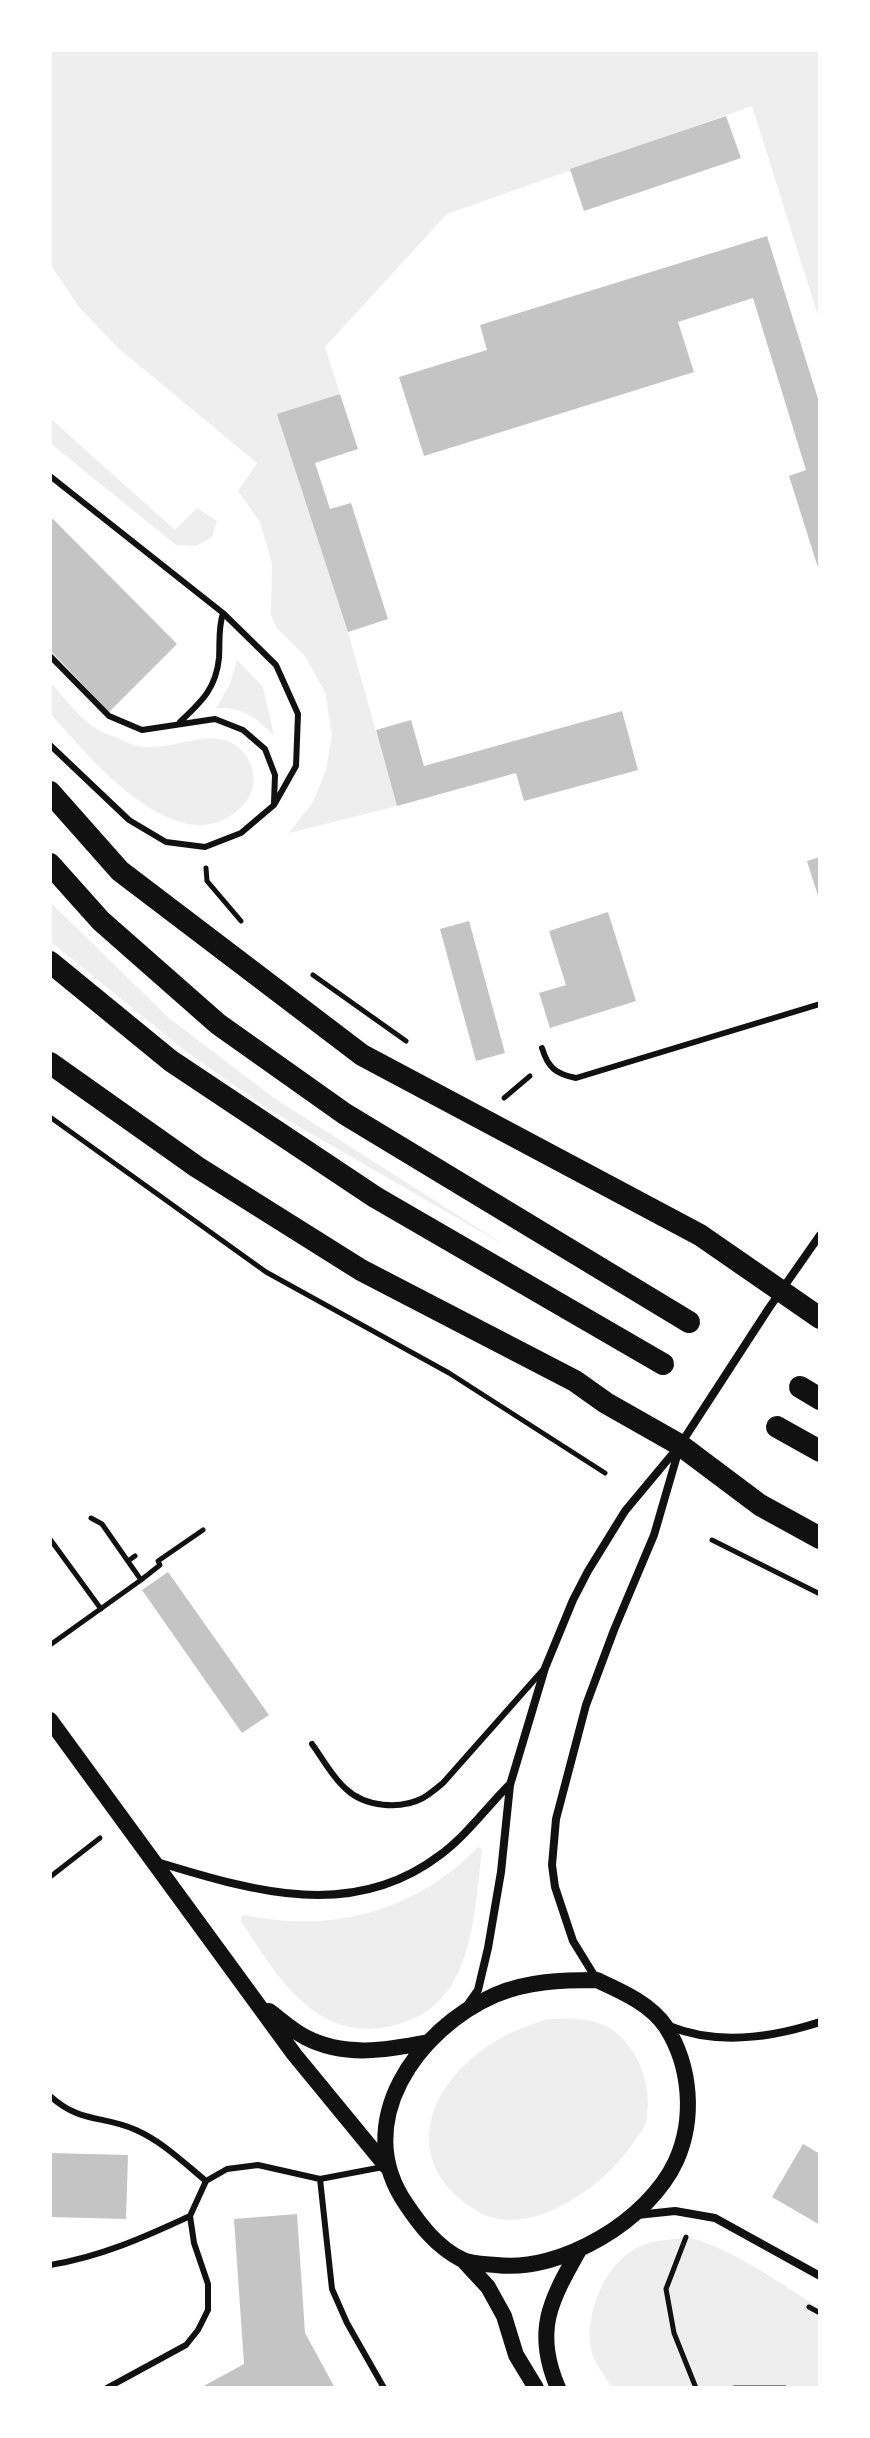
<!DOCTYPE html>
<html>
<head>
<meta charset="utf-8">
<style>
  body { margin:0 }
  #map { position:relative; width:870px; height:2438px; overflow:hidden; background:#fff; font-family:Rubik,sans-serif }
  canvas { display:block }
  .frame { position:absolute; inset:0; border:52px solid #fff; pointer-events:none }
</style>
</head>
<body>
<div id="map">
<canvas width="870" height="2438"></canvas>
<div class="frame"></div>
</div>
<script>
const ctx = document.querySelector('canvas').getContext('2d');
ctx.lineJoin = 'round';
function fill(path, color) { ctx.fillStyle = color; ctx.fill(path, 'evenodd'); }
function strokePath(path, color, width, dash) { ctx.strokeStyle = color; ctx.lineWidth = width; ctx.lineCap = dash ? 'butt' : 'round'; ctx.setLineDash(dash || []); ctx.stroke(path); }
const green = new Path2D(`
  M50,50H820V322L752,106L447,214L325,347L340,394L278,414L348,632L397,806L289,833L313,802L326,770L332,734L325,692L305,656L277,628L271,615L272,564L260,522L238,491L257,463L118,348L79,307L50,264Z
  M50,418L175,530L197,508L217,521L212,537L196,546L176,545L50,443Z
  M237,660L263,687L274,736C256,717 243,707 216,708L230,684Z
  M50,682C63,696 77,715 92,726C100,732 111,735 120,739C125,741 131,745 137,746C176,754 222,717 248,759C257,774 255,792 244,804C183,872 89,757 50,713Z
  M50,902L169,1018L274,1098L506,1246L268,1109L180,1047L50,941Z
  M478,1847L482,1850C477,1890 475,1938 457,1975C445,2000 426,2016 399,2024C319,2048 278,1978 241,1921V1916L244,1915C331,1934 417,1911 478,1847Z
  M547,2019C564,2019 585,2017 601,2024C637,2038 654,2087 646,2122C644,2129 637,2137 633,2143C607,2184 530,2241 479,2212C399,2166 424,2087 491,2044C508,2032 528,2026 547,2019Z
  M686,2237C723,2243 787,2287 820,2309V2388H612C605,2377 594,2362 591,2350C584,2313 606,2259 643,2245C656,2240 672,2240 686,2237Z`);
const building = new Path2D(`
  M726,116L741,158L584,211L570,169Z
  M767,236L820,405V574L789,476L806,470L753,298L678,322L694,372L424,456L399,377L487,350L480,325Z
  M340,394L358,449L315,463L330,509L351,503L388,619L348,632L277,414Z
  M53,519L177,644L109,712L50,650V521Z
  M622,711L638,770L524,801L516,773L397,806L376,730L411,720L424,766Z
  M820,857V899H819L807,861Z
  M608,912L636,1001L550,1028L539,993L566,985L549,931Z
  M469,921L505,1053L476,1061L440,929Z
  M168,1572L269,1715L242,1733L142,1590Z
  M803,2144L820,2154V2225L772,2197Z
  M50,2153L128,2155L126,2219L50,2217Z
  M297,2214L305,2333L335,2388H200L244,2364L234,2219Z`);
const path = new Path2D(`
  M206,868L207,881L241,921
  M313,975L406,1041
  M504,1098L530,1076
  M50,1117L266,1272L449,1373L605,1473
  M50,1539L101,1609
  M712,1540L820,1594
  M128,1561L135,1556
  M141,1580L160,1565L158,1561L203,1530
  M50,1645L141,1580L102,1524L91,1518
  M50,1877L100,1838
  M686,2237L666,2289L674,2333L696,2388
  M809,2307L820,2313
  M734,2388H785`);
const service = new Path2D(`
  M50,476L223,613L276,665L298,714L296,766L274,805L241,833L205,847L166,842L129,820L50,745
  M50,656L109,716L142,730L215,719L243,730L265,749L275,775L274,803
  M180,722C201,702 216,689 219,658C220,642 218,629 223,613
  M542,1048C548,1068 556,1074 576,1078L820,1004
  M312,1744C323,1759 332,1777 346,1789C365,1807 400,1810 423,1798C430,1794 437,1788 443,1783L543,1670
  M50,2096C81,2124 103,2115 136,2130C163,2142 184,2163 206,2181
  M320,2179L332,2289L347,2323L384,2388
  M50,2265C100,2257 145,2237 190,2216
  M107,2388L186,2345L198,2330L208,2310V2284L194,2243L190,2216L206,2181L227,2169L258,2165L320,2179L383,2167`);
const minor = new Path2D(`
  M157,1862C253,1891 352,1922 440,1855C466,1836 486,1808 509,1785
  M597,1980L573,1941L555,1887L552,1865L556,1819L586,1705L614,1630L654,1535L679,1449
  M468,2004L478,1990L488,1948L501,1872L510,1785L545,1668L573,1600L588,1571L625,1511L680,1445L769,1308L820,1235
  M669,2026C718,2046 771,2038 820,2022
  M637,2215L675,2211L715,2218L820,2276`);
const secondary = new Path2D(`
  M50,1720L294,2054L386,2166
  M597,1980C621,1991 651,2004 666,2027C691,2066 695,2119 676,2161C649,2220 561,2273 496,2265C485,2264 470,2264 461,2259C437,2247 420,2225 406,2204C350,2123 417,2029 495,1995C527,1981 563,1980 597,1980Z
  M269,2011C281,2020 293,2031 305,2037C345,2058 387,2050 429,2042
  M464,2261L488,2287L504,2316L516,2355L536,2388
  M558,2388C533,2330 551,2300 579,2250`);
const trunk = new Path2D(`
  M50,792L120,871L362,1055L700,1235L820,1318
  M50,864L101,921L218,1024L345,1114L689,1322
  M50,962L171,1061L375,1197L663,1364
  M50,1063L197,1167L361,1270L575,1381L606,1403L680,1445L760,1505L820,1538
  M800,1387L820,1399
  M777,1427L820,1451`);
fill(green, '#eee');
fill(building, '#c4c4c4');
strokePath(path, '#111', 5);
strokePath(service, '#111', 6);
strokePath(minor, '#111', 8);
strokePath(secondary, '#111', 16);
strokePath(trunk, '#111', 22);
</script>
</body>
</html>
